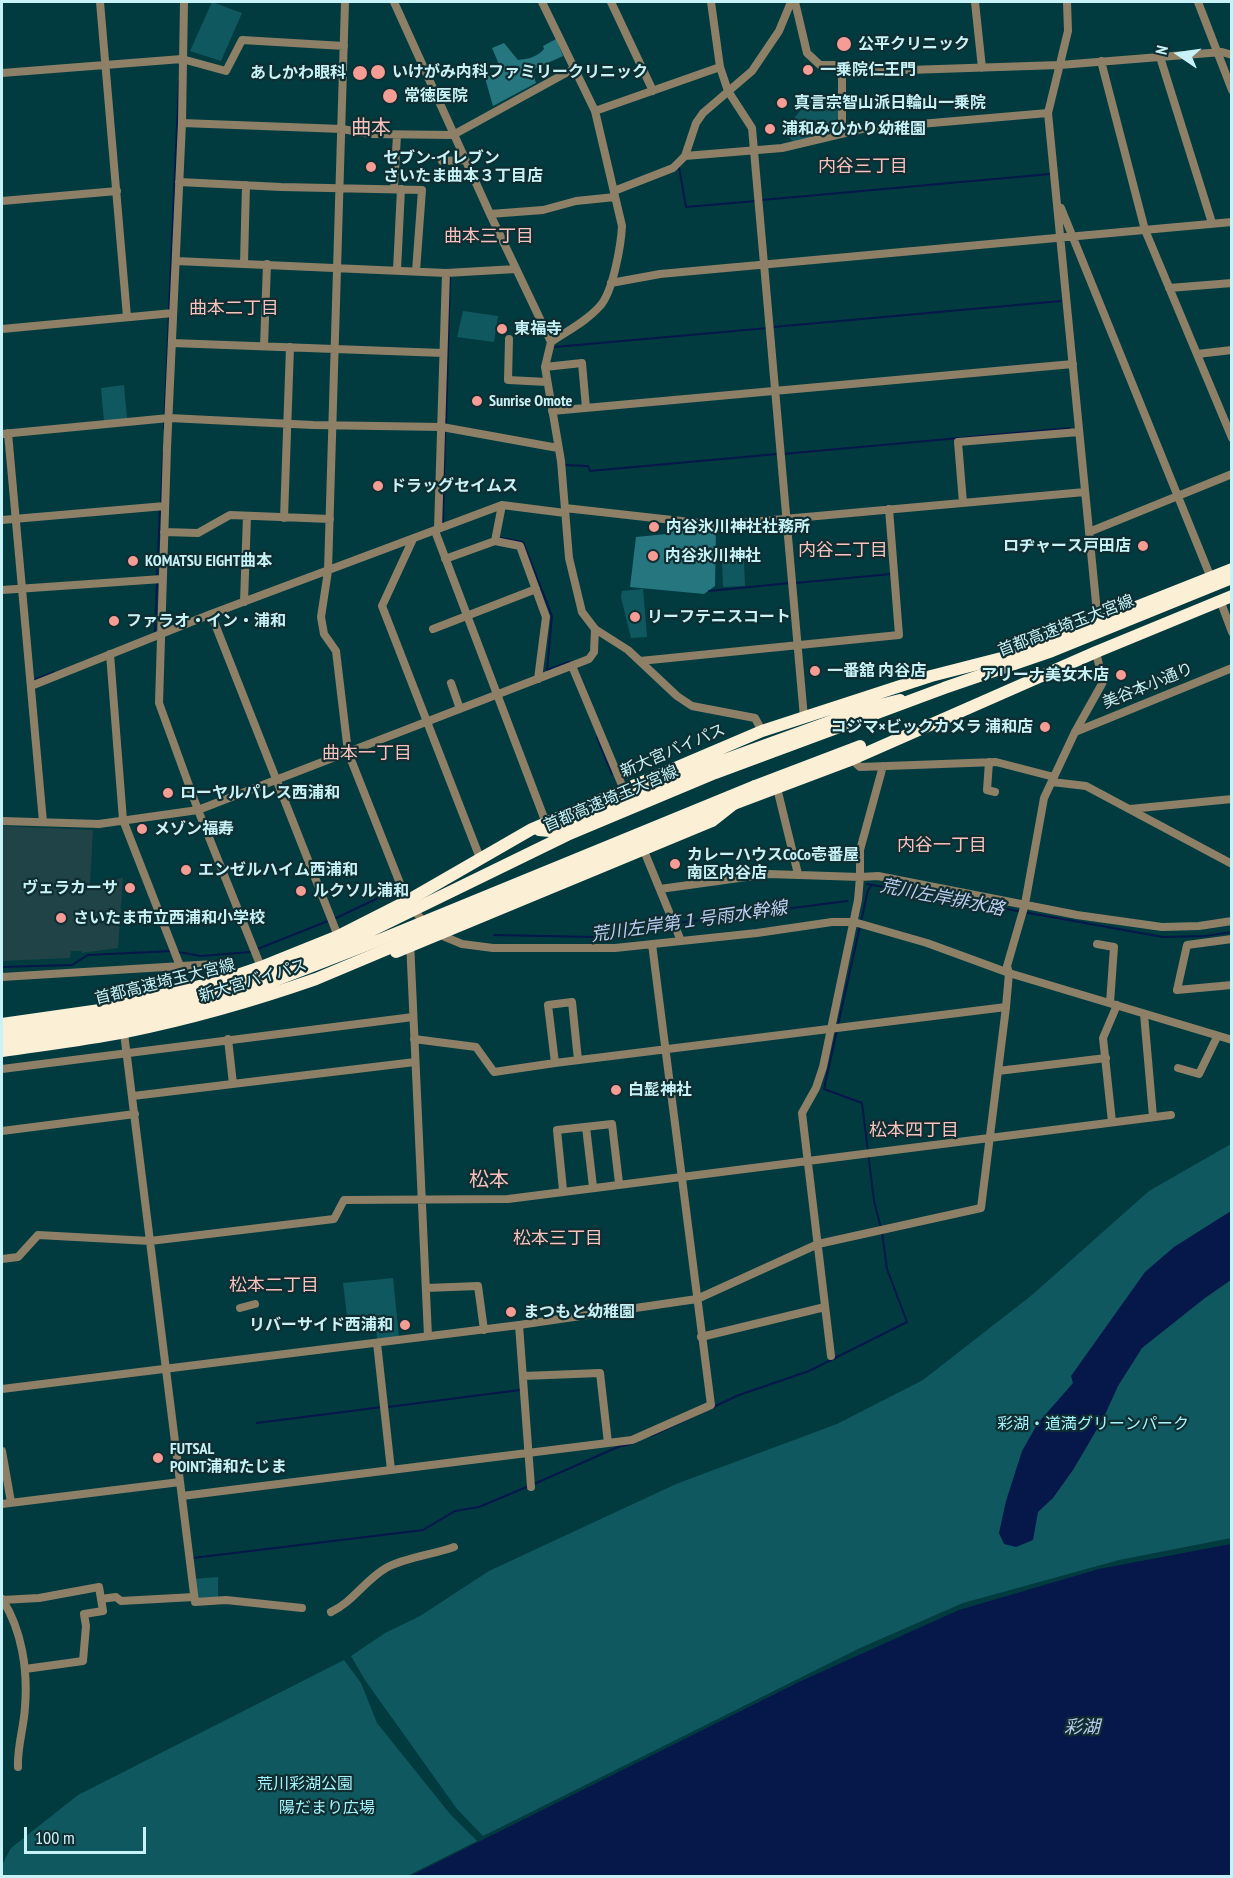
<!DOCTYPE html>
<html>
<head>
<meta charset="utf-8">
<style>
  body { margin:0 }
  #map { position:relative; width:1233px; height:1878px; overflow:hidden; background:#013b40; font-family:"PT Sans Narrow",sans-serif }
  canvas { display:block }
  .frame { position:absolute; inset:0; border:3px solid #c7f2f7; pointer-events:none }
  .north { position:absolute; left:1149px; top:24px; width:60px; height:60px; -webkit-text-stroke:4px #102e31; paint-order:stroke; rotate:283deg; font-size:16px; font-weight:700; line-height:24px; text-align:center; color:#c7f2f7 }
  .north::after { content:''; display:block; margin:auto; width:21px; height:27px; background:#c7f2f7; clip-path:polygon(50% 0,100% 100%,50% 72%,0 100%) }
  .scale { position:absolute; left:24px; top:1827px; width:122px; height:27px; box-sizing:border-box; border:3px solid #c7f2f7; border-top:0; padding-left:8px; font-size:18px; line-height:21px; white-space:nowrap; color:#c7f2f7; -webkit-text-stroke:4px #102e31; paint-order:stroke }
</style>
</head>
<body>
<div id="map">
<canvas width="1233" height="1878"></canvas>
<div class="frame"></div>
<div class="north">N</div>
<div class="scale">100 m</div>
</div>
<script>
const ctx = document.querySelector('canvas').getContext('2d');
ctx.lineJoin = 'round';
function fill(path, color) { ctx.fillStyle = color; ctx.fill(path, 'evenodd'); }
function strokePath(path, color, width, dash) { ctx.strokeStyle = color; ctx.lineWidth = width; ctx.lineCap = dash ? 'butt' : 'round'; ctx.setLineDash(dash || []); ctx.stroke(path); }
function drawText(font, color, halo, rows, align = 'center') {
  ctx.font = font + ' "PT Sans Narrow","Noto Sans JP",sans-serif'; ctx.lineWidth = 4.5; ctx.setLineDash([]); ctx.textBaseline = 'middle'; ctx.strokeStyle = halo; ctx.fillStyle = color; for (const [text, x, y, turn = 0] of rows) {
    ctx.save(); ctx.translate(x, y); ctx.rotate((+turn || 0) * Math.PI / 180); ctx.textAlign = isNaN(turn) ? turn : align; if (halo) ctx.strokeText(text, 0, 0); ctx.fillText(text, 0, 0); ctx.restore();
  }
}
const built = new Path2D(`
  M2,826L93,830L90,886L98,887L123,877L118,948L82,953L81,951H71L70,958L2,961Z`);
const green = new Path2D(`
  M212,2L242,13L221,61L190,51Z
  M809,96L827,104L839,102L840,131L794,142L783,131L799,112Z
  M463,311L498,316L494,342L457,337Z
  M124,385L127,419L104,421L101,388Z
  M722,561H744L745,586L723,587Z
  M643,589L647,637L631,638L621,597L622,591Z
  M1231,1144V1538L1119,1560L963,1603L860,1648L483,1836L457,1809L365,1680L351,1656L385,1633L420,1616L489,1571L676,1484L837,1424L923,1380L1032,1295L1149,1191Z
  M393,1278L399,1337L377,1340L375,1315L347,1316L343,1283Z
  M218,1577V1599L196,1601L193,1579Z
  M344,1660L361,1683L377,1723L450,1814L477,1841L407,1876H2V1865L11,1848L78,1795Z`);
const forest = new Path2D(`
  M556,39L563,56L532,70L536,83L493,106L485,78L501,69L492,48L504,43L518,60C528,59 537,57 544,49L543,46Z
  M669,524L716,529L715,586L704,594L630,587L636,537L666,534Z`);
const water = new Path2D(`
  M1231,1211V1280L1205,1298L1142,1348L1118,1386L1103,1419L1073,1470L1053,1498L1038,1512L1033,1540L1016,1547L1004,1544L999,1533L1006,1501L1022,1451L1038,1423L1073,1383L1071,1376L1145,1272L1174,1247Z
  M1231,1544V1876H410L801,1681L959,1610L1099,1569Z`);
const stream = new Path2D(`
  M679,167L686,207L756,201
  M762,200L1050,174
  M169,309L179,81
  M773,327L1061,301
  M555,347L768,328
  M446,425L450,275
  M164,429L169,315
  M783,454L1070,428
  M565,465L588,466L590,471L777,454
  M161,504L163,453
  M443,524L445,431
  M501,538L523,542L552,616L547,670L569,662L570,664
  M157,576L160,510
  M795,583L891,574
  M709,591L790,583
  M155,633L157,582
  M34,680L54,672
  M597,737L612,774
  M867,884L1163,937L1205,936L1232,932
  M334,919L393,891
  M676,923L847,901
  M494,935L594,937L670,924
  M178,952L201,956L250,952L328,921
  M2,967L72,965L88,955L173,951
  M838,1025L868,890L872,885
  M388,1407L520,1390
  M257,1423L382,1407
  M651,1436L739,1395L809,1371L907,1322L887,1269L882,1232L874,1201L862,1103L824,1089L837,1030
  M534,1484L618,1447L634,1443
  M193,1558L423,1530L455,1511L479,1507L529,1486`);
const minor = new Path2D(`
  M100,2L127,317
  M184,2L182,123L167,448L159,703L198,810L261,967
  M345,2L328,571L321,617L324,634L336,651L348,752L407,901L426,925
  M394,2L490,214L551,342
  M542,2L595,111L622,226C621,245 613,292 600,306C587,321 567,331 551,342L545,367L561,461L569,558L582,612L595,629L628,650L677,696L692,706L755,718L762,731
  M611,2L653,91
  M711,2L720,67L728,91L752,128L804,718
  M795,2L807,53L820,65H861L908,70L1060,65L1222,52L1232,55
  M975,2L982,68
  M1067,2L1068,31L1048,113L1098,623
  M1198,2L1232,90
  M1160,57L1212,223
  M1101,61L1145,230L1232,438
  M842,65V134
  M2,73L182,59L226,71L242,40L344,46
  M595,111L720,67
  M182,123L342,129L370,134L453,135L575,68
  M685,156L782,148L862,129L1048,113
  M442,161L465,160
  M179,182L281,187L422,190L416,271
  M394,188L397,135
  M614,191L673,168L685,156L696,123L703,113L752,71L779,31L791,2
  M2,201L117,191
  M1061,208L1211,578
  M490,214L543,210L576,201L615,197
  M176,261L446,273L516,269
  M244,263L246,185
  M397,270L401,189
  M611,283L660,274L1232,222
  M1169,288L1232,283
  M2,329L173,313
  M509,339L508,380L547,382
  M172,343L443,353
  M264,346L267,264
  M1197,354L1232,350
  M545,367L582,363L586,408
  M552,411L1073,364
  M8,433L43,822
  M2,434L169,418L313,425L442,427L558,448
  M963,503L958,442L1079,432
  M565,508L717,525L1085,492
  M284,518L290,347
  M2,520L165,506
  M438,529L446,273
  M435,531L546,823
  M164,532L198,533L230,515L330,519
  M1089,532L1232,474
  M413,539L382,606L480,858
  M495,541L502,505
  M445,559L495,541L520,546L546,617L538,679
  M2,590L162,579
  M1220,600L1232,632
  M244,602L247,516
  M211,614L338,936
  M433,629L536,589
  M110,654L123,820L180,966
  M640,661L899,635L889,509
  M572,666L624,790
  M451,683L460,709
  M31,686L211,614L502,505L565,513
  M1075,732L1232,668
  M851,759L860,767L996,762L1054,777
  M989,762L987,790L995,792
  M1052,782L1086,786L1232,864
  M777,788L798,874
  M1130,809L1232,799
  M2,821L99,824L198,810L589,659L594,652L595,629
  M642,846L681,941
  M660,889L768,874L860,877L878,876L1077,915L1162,927L1199,926L1232,921
  M438,934L462,944L493,948H615L757,933L832,922H854L927,943L1009,973L1232,1040
  M410,941L428,1336
  M1097,944L1114,947L1110,1003
  M2,977L214,964L220,981
  M1177,990L1187,945L1232,939
  M1177,990L1232,985
  M1144,1014L1153,1117
  M124,1033L195,1602L226,1600L302,1608
  M228,1039L233,1084
  M414,1039L476,1047L494,1072L555,1063L1006,1007
  M555,1063L548,1005L572,1002L578,1060
  M1178,1068L1199,1074L1217,1037
  M2,1069L413,1017
  M998,1071L1106,1058
  M133,1096L415,1062
  M1112,1122L1103,1038L1117,1005
  M586,1127L593,1187
  M2,1131L135,1114
  M563,1190L557,1130L612,1124L619,1183
  M2,1259L18,1257L38,1235L150,1241L334,1219L344,1200L508,1199L1171,1115
  M426,1288L478,1286L484,1330
  M240,1308L255,1304
  M519,1325L531,1487
  M701,1337L825,1307
  M377,1343L391,1470
  M831,1356L802,1113L816,1088L823,1067L858,900L860,877V850L883,766
  M523,1376L600,1373L608,1443
  M2,1389L519,1325L697,1299L818,1244L981,1208L1006,1007L1009,973L1007,966L1025,904L1044,798L1075,732L1103,682L1096,652
  M2,1451L11,1502
  M182,1496L632,1440L711,1405L652,944
  M2,1504L180,1482
  M2,1599C22,1630 28,1670 25,1707C24,1727 17,1747 18,1767
  M101,1599L116,1597L121,1601L194,1597
  M2,1600L39,1598L99,1587L103,1611L84,1614L86,1626L83,1661L25,1669
  M331,1612C353,1602 365,1580 386,1568C406,1557 432,1555 454,1547`);
const highway = new Path2D(`
  M755,786L860,746
  M539,830L550,831L711,765L868,708L900,700
  M2,1024L100,1010L220,981L261,967L338,936L407,901L532,829L762,731L931,676L1017,654L1232,569
  M2,1051C42,1045 84,1040 125,1032C189,1019 253,1001 316,979L718,810L848,761L1096,652L1232,596`);
const highwayBridge = new Path2D(`
  M396,952L712,821L745,795
  M2,1031L84,1020L178,1000L222,987L309,957L368,932L567,835L715,773L944,688L1052,651L1232,578
  M2,1042L134,1021L180,1010L266,984L377,941L755,786`);
const markers = [
  [844,44,8,"#f59c95"],
  [808,70,6,"#f59c95"],
  [378,72,8,"#f59c95"],
  [360,73,8,"#f59c95"],
  [390,96,8,"#f59c95"],
  [782,103,6,"#f59c95"],
  [770,129,6,"#f59c95"],
  [371,167,6,"#f59c95"],
  [502,329,6,"#f59c95"],
  [477,401,6,"#f59c95"],
  [378,486,6,"#f59c95"],
  [654,527,6,"#f59c95"],
  [1143,546,6,"#f59c95"],
  [653,556,6,"#f59c95"],
  [133,561,6,"#f59c95"],
  [635,617,6,"#f59c95"],
  [114,621,6,"#f59c95"],
  [815,671,6,"#f59c95"],
  [1121,675,6,"#f59c95"],
  [1045,727,6,"#f59c95"],
  [168,793,6,"#f59c95"],
  [142,829,6,"#f59c95"],
  [675,864,6,"#f59c95"],
  [186,870,6,"#f59c95"],
  [130,888,6,"#f59c95"],
  [301,891,6,"#f59c95"],
  [61,918,6,"#f59c95"],
  [616,1090,6,"#f59c95"],
  [511,1312,6,"#f59c95"],
  [405,1325,6,"#f59c95"],
  [158,1458,6,"#f59c95"]
];
const poiNames = [
  ["公平クリニック",858,44],
  ["一乗院仁王門",820,70],
  ["いけがみ内科ファミリークリニック",392,72],
  ["あしかわ眼科",346,73,"right"],
  ["常徳医院",404,96],
  ["真言宗智山派日輪山一乗院",794,103],
  ["浦和みひかり幼稚園",782,129],
  ["セブン-イレブン",383,158],
  ["さいたま曲本３丁目店",383,176],
  ["東福寺",514,329],
  ["Sunrise Omote",489,401],
  ["ドラッグセイムス",390,486],
  ["内谷氷川神社社務所",666,527],
  ["ロヂャース戸田店",1131,546,"right"],
  ["内谷氷川神社",665,556],
  ["KOMATSU EIGHT曲本",145,561],
  ["リーフテニスコート",647,617],
  ["ファラオ・イン・浦和",126,621],
  ["一番舘 内谷店",827,671],
  ["アリーナ美女木店",1109,675,"right"],
  ["コジマ×ビックカメラ 浦和店",1033,727,"right"],
  ["ローヤルパレス西浦和",180,793],
  ["メゾン福寿",154,829],
  ["カレーハウスCoCo壱番屋",687,855],
  ["南区内谷店",687,873],
  ["エンゼルハイム西浦和",198,870],
  ["ヴェラカーサ",118,888,"right"],
  ["ルクソル浦和",313,891],
  ["さいたま市立西浦和小学校",73,918],
  ["白髭神社",628,1090],
  ["まつもと幼稚園",523,1312],
  ["リバーサイド西浦和",393,1325,"right"],
  ["FUTSAL",170,1449],
  ["POINT浦和たじま",170,1467]
];
const streetNames = [
  ["首都高速埼玉大宮線",1066,626,-21],
  ["美谷本小通り",1148,686,-22],
  ["新大宮バイパス",673,751,-23],
  ["首都高速埼玉大宮線",611,799,-23],
  ["新大宮バイパス",253,981,-17],
  ["首都高速埼玉大宮線",165,982,-14]
];
const parkNames = [
  ["彩湖・道満グリーンパーク",1093,1424],
  ["荒川彩湖公園",305,1784],
  ["陽だまり広場",327,1808]
];
const neighbourhoodNames = [
  ["内谷三丁目",863,167],
  ["曲本三丁目",489,237],
  ["曲本二丁目",234,309],
  ["内谷二丁目",843,551],
  ["曲本一丁目",367,754],
  ["内谷一丁目",942,846],
  ["松本四丁目",914,1131],
  ["松本三丁目",558,1239],
  ["松本二丁目",274,1286]
];
const waterNames = [
  ["荒川左岸排水路",942,898,11],
  ["荒川左岸第１号雨水幹線",689,922,-8],
  ["彩湖",1082,1728]
];
const quarterNames = [
  ["曲本",371,128],
  ["松本",489,1180]
];
fill(built, '#1f4346');
fill(green, '#10585f');
fill(forest, '#26767f');
fill(water, '#061749');
strokePath(stream, '#061749', 2);
strokePath(minor, '#8d8066', 8);
strokePath(highway, '#fbefd5', 12);
strokePath(highwayBridge, '#fbefd5', 12);
for (const [x, y, r, color] of markers) { const dot = new Path2D(); dot.arc(x, y, r, 0, 2 * Math.PI); ctx.fillStyle = color; ctx.fill(dot); strokePath(dot, '#102e31', 2); }
drawText('bold 16px', '#c7f2f7', '#102e31', poiNames, 'left');
drawText('16px', '#c7f2f7', '#102e31', streetNames);
drawText('16px', '#a7f3fc', '#102e31', parkNames);
drawText('18px', '#f7c3be', '#102e31', neighbourhoodNames);
drawText('italic 18px', '#becef0', '#102e31', waterNames);
drawText('20px', '#f7c3be', '#102e31', quarterNames);
</script>
</body>
</html>
